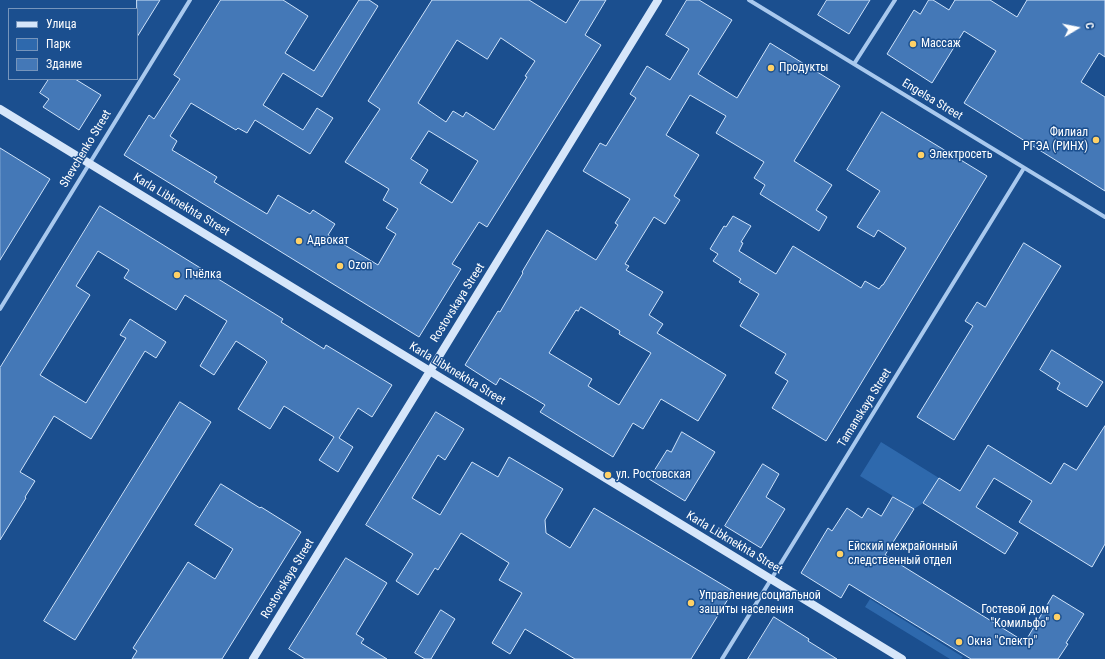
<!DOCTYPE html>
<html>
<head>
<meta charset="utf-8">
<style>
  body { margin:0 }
  #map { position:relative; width:1105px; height:659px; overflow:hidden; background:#1b4f8f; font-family:"Roboto Condensed",sans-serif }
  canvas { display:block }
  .legend { position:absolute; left:8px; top:8px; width:130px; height:72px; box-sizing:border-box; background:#1b4f8f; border:1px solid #7695bc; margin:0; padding:5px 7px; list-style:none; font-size:12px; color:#fff }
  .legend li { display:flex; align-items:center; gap:8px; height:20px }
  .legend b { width:20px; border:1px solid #7695bc }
  .north { position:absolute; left:1057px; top:8px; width:40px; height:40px; -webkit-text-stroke:3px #1b4f8f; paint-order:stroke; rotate:80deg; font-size:11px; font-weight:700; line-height:16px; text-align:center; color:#fff }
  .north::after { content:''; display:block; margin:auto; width:14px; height:18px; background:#fff; clip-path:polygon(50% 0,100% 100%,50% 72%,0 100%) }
</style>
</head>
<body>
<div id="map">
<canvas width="1105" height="659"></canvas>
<ul class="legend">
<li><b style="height:5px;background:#d6e6fa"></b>Улица</li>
<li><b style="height:11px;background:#2e69ad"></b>Парк</li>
<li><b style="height:11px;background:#4478b7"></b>Здание</li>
</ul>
<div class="north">С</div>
</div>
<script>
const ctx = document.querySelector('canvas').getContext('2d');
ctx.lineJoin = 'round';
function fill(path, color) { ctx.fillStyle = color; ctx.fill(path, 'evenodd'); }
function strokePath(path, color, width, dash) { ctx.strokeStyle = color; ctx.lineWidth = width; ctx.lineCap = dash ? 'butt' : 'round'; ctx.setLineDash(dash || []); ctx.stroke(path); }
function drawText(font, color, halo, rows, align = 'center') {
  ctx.font = font + ' "Roboto Condensed",sans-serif'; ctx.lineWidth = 3; ctx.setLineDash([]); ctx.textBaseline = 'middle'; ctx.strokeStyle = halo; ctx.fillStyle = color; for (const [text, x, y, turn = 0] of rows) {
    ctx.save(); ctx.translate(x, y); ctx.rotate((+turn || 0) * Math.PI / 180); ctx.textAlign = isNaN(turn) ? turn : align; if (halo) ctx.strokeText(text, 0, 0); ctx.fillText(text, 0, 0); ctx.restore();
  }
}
const green = new Path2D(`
  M881,442L939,478L923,503L914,509L860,476Z
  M870,599L963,657L961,659H950L865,607Z`);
const building = new Path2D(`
  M137,0H160L137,37Z
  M221,0H283L308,16L285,53L314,71L359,0H369L378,6L322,97L283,73L263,105L303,130L317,108L333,118L310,154L255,120L247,133L238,128L236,130L191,103L170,136L177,141L172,150L217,177L214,182L267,214L278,195L310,214L313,210L335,224L328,235L378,265L396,234L386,228L398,209L383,200L389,189L345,162L380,109L368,101L432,0H529L566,23L580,0H606L585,35L601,45L487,227L479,222L452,264L461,269L419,337L124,155L149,115L154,119L180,79L174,75ZM501,38L535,61L525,76L527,77L494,130L466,112L463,117L453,111L446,122L418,103L457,40L487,59ZM429,131L478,161L452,203L420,183L428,170L411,159Z
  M687,0H699L732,20L698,74L737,98L770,43L840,86L794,161L832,185L816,210L827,217L819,231L760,194L765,185L754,178L764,162L716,133L726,116L690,95L666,135L699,155L674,196L680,200L665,224L654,217L625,264L629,266L626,270L663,292L649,315L663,324L657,333L726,375L698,421L661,399L643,429L633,423L613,457L540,412L545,405L500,378L496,385L465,365L498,311L500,312L523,273L522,272L547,230L596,260L618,225L615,223L630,199L583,171L600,143L606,146L636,98L630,94L647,66L670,80L689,49L666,35ZM581,307L620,331L619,334L651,353L619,405L588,386L592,379L549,353L576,310L578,311Z
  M827,0H870L849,34L818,15Z
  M929,0H933L949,10L955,0H990L1017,17L1027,0H1105V57L1099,53L1081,82L1105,97V191L964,103L996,51L964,31L932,83L887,54L914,10L920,14Z
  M49,79H75L101,95L79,130L43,107L49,99L40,93Z
  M882,112L987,176L826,441L772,408L788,381L775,373L786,354L740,326L759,294L739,282L741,279L713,261L718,254L710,249L724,226L726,227L733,216L751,226L741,242L743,243L739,251L776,274L793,246L861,288L865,281L879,289L882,285H883L906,248L878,230L874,237L857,227L880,191L847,170Z
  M0,148L50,179L0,260Z
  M100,206L283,319L281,322L324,349L326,345L392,385L372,417L358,408L339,438L353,447L338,472L319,460L334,437L284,406L270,429L238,409L267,362L264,359L236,341L214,375L200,366L227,321L185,295L176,310L124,278L129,270L98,251L76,286L90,295L40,375L86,403L126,338L120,335L130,319L166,342L156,358L145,351L91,439L54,416L20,472L35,481L25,497L26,498L0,540V368Z
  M1024,243L1061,266L954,440L917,417L973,326L965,321L977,302L985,307Z
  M1052,350L1103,382L1087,407L1057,389L1060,383L1040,370Z
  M180,402L211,422L75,640L44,621Z
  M436,412L464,429L445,460L438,455L412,498L440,515L472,462L498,477L509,457L563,489L545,520L546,533L570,548L594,508L733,591L691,659H575L525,629L510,654L492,643L522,593L499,580L509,563L461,533L438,570L435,568L418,595L396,581L413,554L366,525Z
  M1105,426V544L1092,567L1019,522L1032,501L994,478L976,507L1018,533L1005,554L923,503L939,478L960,491L988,445L1051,484L1064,463L1076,470Z
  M682,432L715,452L685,501L649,479L667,450L671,452Z
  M763,464L779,474L766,497L785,509L761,548L725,526Z
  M221,484L260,508L261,507L301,532L222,659H132L137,651L133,648L188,562L215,579L233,549L195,525Z
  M893,497L914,509L885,555L1025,642L1053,595L1084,614L1066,643L1068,644L1058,659H971L849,584L841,598L801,573L828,528L832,531L847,508L862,518L868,508L881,516Z
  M346,558L387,583L356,634L364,639L361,643L387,659H305L289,649Z
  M441,610L455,619L431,659H425L415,653Z
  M774,617L809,639L808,641L837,659H748Z`);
const street = new Path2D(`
  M749,0L1105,217
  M854,64L895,0
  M0,309L190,0
  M722,659L1024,168`);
const secondary = new Path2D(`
  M0,109L902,659
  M253,659L658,0`);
const markers = [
  [913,44,4,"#ffd166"],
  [771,68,4,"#ffd166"],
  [1096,140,4,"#ffd166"],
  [921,155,4,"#ffd166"],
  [299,241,4,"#ffd166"],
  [340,266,4,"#ffd166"],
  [177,275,4,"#ffd166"],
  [608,475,4,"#ffd166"],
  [840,554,4,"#ffd166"],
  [691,603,4,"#ffd166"],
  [1057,617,4,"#ffd166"],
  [959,642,4,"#ffd166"]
];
const poiNames = [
  ["Массаж",921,44],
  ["Продукты",779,68],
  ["Филиал",1088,133,"right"],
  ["РГЭА (РИНХ)",1088,147,"right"],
  ["Электросеть",929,155],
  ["Адвокат",307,241],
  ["Ozon",348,266],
  ["Пчёлка",185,275],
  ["ул. Ростовская",616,475],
  ["Ейский межрайонный",848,547],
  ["следственный отдел",848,561],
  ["Управление социальной",699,596],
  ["защиты населения",699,610],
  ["Гостевой дом",1049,610,"right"],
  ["\"Комильфо\"",1049,624,"right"],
  ["Окна \"Спектр\"",967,642]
];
const streetNames = [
  ["Engelsa Street",932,100,31],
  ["Shevchenko Street",86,149,-59],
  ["Karla Libknekhta Street",181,205,31],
  ["Rostovskaya Street",458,303,-58],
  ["Karla Libknekhta Street",457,374,31],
  ["Tamanskaya Street",865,408,-58],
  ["Karla Libknekhta Street",734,543,31],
  ["Rostovskaya Street",288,579,-59]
];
fill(green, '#2e69ad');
fill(building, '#4478b7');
strokePath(building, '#cfe3fa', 1);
strokePath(street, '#a9c9ee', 4);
strokePath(secondary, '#d6e6fa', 8);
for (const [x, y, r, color] of markers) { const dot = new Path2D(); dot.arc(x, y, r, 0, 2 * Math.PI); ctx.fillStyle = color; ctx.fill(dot); strokePath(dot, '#1b4f8f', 1.5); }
drawText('12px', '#fff', '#1b4f8f', poiNames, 'left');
drawText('12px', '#fff', '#1b4f8f', streetNames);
</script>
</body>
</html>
